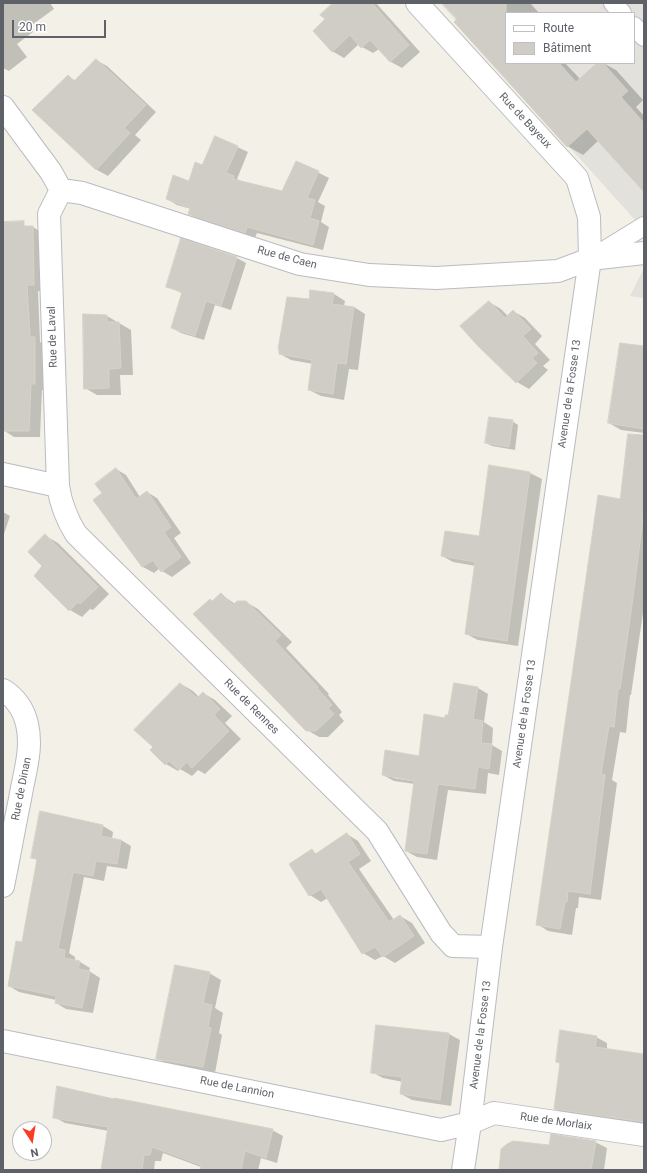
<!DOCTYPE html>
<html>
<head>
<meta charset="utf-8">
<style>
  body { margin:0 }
  #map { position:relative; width:647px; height:1173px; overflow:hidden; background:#f2f0e7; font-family:Roboto,sans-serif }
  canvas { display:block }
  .frame { position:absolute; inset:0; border:4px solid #5e6268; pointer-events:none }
  .legend { position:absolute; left:505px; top:12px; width:130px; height:52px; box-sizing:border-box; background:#fff; border:1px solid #bfc0c3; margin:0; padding:5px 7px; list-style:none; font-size:12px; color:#5e6268 }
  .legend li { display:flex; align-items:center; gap:8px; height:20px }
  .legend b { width:20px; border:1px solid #bfc0c3 }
  .north { position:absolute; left:12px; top:1121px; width:40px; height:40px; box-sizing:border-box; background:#fff; border:1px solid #bfc0c3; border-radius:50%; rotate:168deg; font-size:11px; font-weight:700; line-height:16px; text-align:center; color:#5e6268 }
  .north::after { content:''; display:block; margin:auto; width:14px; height:18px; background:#fa3c24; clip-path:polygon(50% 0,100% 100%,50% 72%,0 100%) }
  .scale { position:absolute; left:12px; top:20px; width:94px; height:18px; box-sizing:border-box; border:2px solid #5e6268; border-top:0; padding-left:5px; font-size:12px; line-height:14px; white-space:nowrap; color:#5e6268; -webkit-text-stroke:3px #fff; paint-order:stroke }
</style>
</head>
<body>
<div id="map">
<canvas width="647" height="1173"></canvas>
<div class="frame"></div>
<ul class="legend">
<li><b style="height:5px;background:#fff"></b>Route</li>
<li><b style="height:11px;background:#cfcdc5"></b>Bâtiment</li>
</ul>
<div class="north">N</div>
<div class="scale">20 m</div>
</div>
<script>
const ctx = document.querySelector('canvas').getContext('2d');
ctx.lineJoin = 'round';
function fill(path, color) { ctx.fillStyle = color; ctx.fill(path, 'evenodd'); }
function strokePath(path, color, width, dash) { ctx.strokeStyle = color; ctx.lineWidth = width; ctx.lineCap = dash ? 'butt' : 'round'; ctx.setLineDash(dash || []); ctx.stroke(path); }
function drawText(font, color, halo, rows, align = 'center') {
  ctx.font = font + ' Roboto,sans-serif'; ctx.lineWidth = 3.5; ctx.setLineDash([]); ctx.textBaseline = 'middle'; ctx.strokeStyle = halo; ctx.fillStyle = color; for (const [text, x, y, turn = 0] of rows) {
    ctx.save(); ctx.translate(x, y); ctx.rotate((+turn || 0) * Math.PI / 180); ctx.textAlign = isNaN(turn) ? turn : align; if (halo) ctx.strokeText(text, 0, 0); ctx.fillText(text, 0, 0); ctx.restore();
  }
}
const industrial = new Path2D(`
  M440,3H644V230ZM506,13H634V63H506Z
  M644,268V298L630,296Z`);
const shadow = new Path2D(`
  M3,3H50L54,9L29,27L33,32L17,44L27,57L9,71L3,68Z
  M334,3H376L420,52L402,68L391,62L379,49L373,53L362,47L359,44L344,58L332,51L326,19Z
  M444,3H530L539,13H506V63H565L581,80L599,63H603L616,70L643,100L636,107L644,116V190L599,140L583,155L567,146Z
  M96,60L107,66L156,112L135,135L141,140L108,176L97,170L33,110L68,76L76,81Z
  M216,137L248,152L237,179L243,182L283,192L297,162L329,178L318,202L325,206L321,222L329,227L323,250L257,233L255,238L199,220L189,214L191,209L177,205L167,199L190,182L203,166Z
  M3,227H33L44,234L45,291H38L40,342L46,345V390H42L40,437H14L3,430Z
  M182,240L237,258L246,263L231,310L215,305L204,340L181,333L172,328L183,294L168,286Z
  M334,294L345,301L344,306L354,307L365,314L358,370L349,369L344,400L321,396L309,390L313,364L291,360L280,354L310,301Z
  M489,302L501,309L508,316L513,311L525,318L542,336L535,344L550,360L543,366L548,370L529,389L517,382L478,344Z
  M107,316L131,330L133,375H120L121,395H97L85,388Z
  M644,347V433L621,430L609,423Z
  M512,421L518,425L515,450L492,446L486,443Z
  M644,459V606L631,695H630L626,733L620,732L612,780L617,783L601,900L579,897L578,908H576L572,935L548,931L537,924L620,500Z
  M490,466L530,473L542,479L518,646L478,640L466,634L476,566L453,562L442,556L479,537Z
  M116,469L126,475L140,497L147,492L157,498L181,533L174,538L191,563L172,577L162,571L160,568L154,573L143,567L94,500L103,493Z
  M3,512L10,516L3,537Z
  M46,536L58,543L109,594L93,610L90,609L82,617L70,610L43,566Z
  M221,594L235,604L246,602L258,609L292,642L286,648L329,694L328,695L342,712L339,715L344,721L328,737H319L307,730L213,602Z
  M181,684L193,691L199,697L203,693L215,700L232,716L225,723L241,739L205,774L198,770L192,776L180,769L178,771L166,764L155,747Z
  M455,685L478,688L488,694L484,722L493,728L492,745L502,751L499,775L488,773L486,794L448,790L437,860L417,857L406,851L415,784L394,781L383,775L420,757L445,719L449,717ZM393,776L419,780V782L393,778Z
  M103,826L113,832L112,839L121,840L131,846L127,869L107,866L104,881L84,877L69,953L75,957V961L80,962L90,968L89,971L100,978L93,1013L66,1009L56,1003V1000L19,992L9,986L23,943L37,860L32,857Z
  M347,834L358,841L371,861L359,869L394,920L400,916L412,923L425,943L395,963L383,956L375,960L363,953L328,898L321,902L310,895L312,851L317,854Z
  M209,973L221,980L215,1008L223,1013L219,1033L222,1035L215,1073L169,1065L157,1058Z
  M376,1026L449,1034L460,1040L451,1106L412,1100L401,1094L403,1082L383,1078L372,1072Z
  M596,1037L607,1043V1050L644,1073V1127L566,1115L555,1109L561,1064L557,1062Z
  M114,1100L272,1130L283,1136L277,1163L261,1158L258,1170H201V1167L163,1153L161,1161H155L154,1170H113L109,1131L65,1123L54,1117Z
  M595,1142L607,1148L604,1170H500Z`);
const building = new Path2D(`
  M333,3H372L409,45L390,62L370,40L361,48L350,35L332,52L313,31L325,19L320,15Z
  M442,3H506V63H559L576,82L597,63H603L628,91L621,97L644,123V192L587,129L567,147L454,22L457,19Z
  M96,59L146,105L124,128L130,133L96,170L32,110L68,75L74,81Z
  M215,136L238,146L226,173L234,176L233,179L282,191L296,161L319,171L307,198L315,200L310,218L319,221L313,245L247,227L245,233L188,214L190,208L166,199L173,175L189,181L195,162L202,165Z
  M24,221V226H33L34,285H27L30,337H35V384H31L29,431H3V222Z
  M181,238L237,257L221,306L206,301L195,336L171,328L182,292L166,287Z
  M310,290L334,293L332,304L354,307L346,364L337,363L333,394L308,390L312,360L279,354V349H278L287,297L309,299Z
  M489,301L505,318L513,310L531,329L523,336L538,353L532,358L537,363L516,383L477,345L460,326Z
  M83,314L107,315V322H119L121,368L109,369V388L84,389Z
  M620,343L644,346V429L608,423Z
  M489,417L513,420L509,447L485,443Z
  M628,434L644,435V511L631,612L620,689H618L614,727L609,726L601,774L605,775L590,894L568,891L567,902H565L560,929L536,925L598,495L620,499Z
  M489,465L530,472L507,641L465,634L475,562L441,556L445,531L479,536Z
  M116,468L136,499L147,491L171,527L164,532L181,557L161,572L153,560L142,567L93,500L102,493L95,484Z
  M45,534L98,587L80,604L78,602L69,611L34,576L42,566L28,552Z
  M221,593L233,605L237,601H246L281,635L275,641L318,687L317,688L332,705L328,708L334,714L316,731H306L193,614L210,599L212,601Z
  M180,683L197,698L203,692L220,709L214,715L229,731L192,768L187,762L179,770L169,761L165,765L150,750L153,747L134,730Z
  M454,683L478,687L473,719L483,721L481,743L492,744L489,769L478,767L475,789L438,784L427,854L405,851L414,781L382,775L385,750L419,756L424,714L445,718V715H448Z
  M40,811L103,825L101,836L121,840L117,864L96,861L93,876L73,872L58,949L65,950L64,958L80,961L78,969L90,971L82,1008L55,1003L56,996L8,986L16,941L22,942L37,859L31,858Z
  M347,833L360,854L348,862L389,922L400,915L414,936L383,957L375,947L362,954L321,889L309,896L289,864L312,849L315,854Z
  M175,965L210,972L203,1003L212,1005L208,1027L211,1028L203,1067L156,1059Z
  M376,1025L449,1033L440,1100L400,1094L402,1077L371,1073Z
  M560,1030L597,1036L595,1047L644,1054V1122L554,1109L560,1063L556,1062Z
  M57,1086L114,1099V1098L131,1101L273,1129L266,1158L245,1151L241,1170H200L201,1165L152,1147L150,1155H144L142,1170H101L108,1127L53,1118Z
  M551,1134L596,1141L591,1170H499L501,1149L507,1144L513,1141L549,1145Z`);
const lane = new Path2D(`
  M613,3L622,13
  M634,26L644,37
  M592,258L644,226`);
const street = new Path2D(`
  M417,3L577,178L589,217L590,259L491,947L470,1123L463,1170
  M3,107L51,172L61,190L82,193L300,264L369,275L436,278L558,271L590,259L644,253
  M3,474L58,486C61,505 66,518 76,534L377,831L441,933L453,946L491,947
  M58,486L49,214L61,190
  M3,690C15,697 24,710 27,724C33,749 24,774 20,799C14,828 9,857 3,886
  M3,1041L441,1130L470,1123L494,1113L644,1135`);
const streetNames = [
  ["Rue de Bayeux",525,121,47],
  ["Rue de Caen",287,258,15],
  ["Rue de Laval",53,337,-92],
  ["Avenue de la Fosse 13",570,394,-82],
  ["Rue de Rennes",251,707,45],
  ["Avenue de la Fosse 13",525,714,-82],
  ["Rue de Dinan",22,789,-79],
  ["Avenue de la Fosse 13",481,1035,-83],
  ["Rue de Lannion",237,1088,11],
  ["Rue de Morlaix",556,1122,8]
];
fill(industrial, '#e2e1db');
fill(shadow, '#0003');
fill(building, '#cfcdc5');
strokePath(building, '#d7d2c4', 1);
strokePath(lane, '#b9bcc1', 20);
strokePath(street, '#b9bcc1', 24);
strokePath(lane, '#fff', 18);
strokePath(street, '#fff', 22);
drawText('11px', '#5e6268', '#fff', streetNames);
</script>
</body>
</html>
